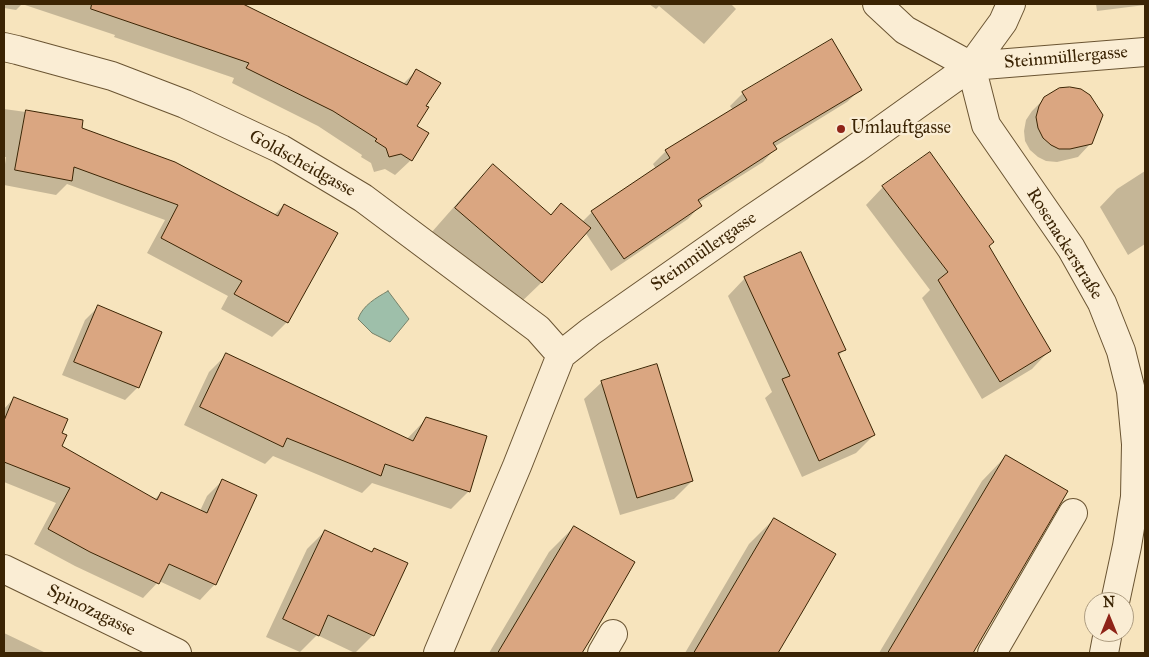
<!DOCTYPE html>
<html>
<head>
<meta charset="utf-8">
<style>
  body { margin:0 }
  #map { position:relative; width:1149px; height:657px; overflow:hidden; background:#f7e4bd; font-family:"IM FELL Great Primer",serif }
  canvas { display:block }
  .frame { position:absolute; inset:0; border:5px solid #3b2404; pointer-events:none }
  .north { position:absolute; left:1084px; top:592px; width:50px; height:50px; box-sizing:border-box; background:#faedd4; border:1px solid #ae9d81; border-radius:50%; rotate:0deg; font-size:14px; font-weight:700; line-height:20px; text-align:center; color:#3b2404 }
  .north::after { content:''; display:block; margin:auto; width:18px; height:22px; background:#8f2418; clip-path:polygon(50% 0,100% 100%,50% 72%,0 100%) }
</style>
</head>
<body>
<div id="map">
<canvas width="1149" height="657"></canvas>
<div class="frame"></div>
<div class="north">N</div>
</div>
<script>
const ctx = document.querySelector('canvas').getContext('2d');
ctx.lineJoin = 'round';
function fill(path, color) { ctx.fillStyle = color; ctx.fill(path, 'evenodd'); }
function strokePath(path, color, width, dash) { ctx.strokeStyle = color; ctx.lineWidth = width; ctx.lineCap = dash ? 'butt' : 'round'; ctx.setLineDash(dash || []); ctx.stroke(path); }
function drawText(font, color, halo, rows, align = 'center') {
  ctx.font = font + ' "IM FELL Great Primer",serif'; ctx.lineWidth = 4.5; ctx.setLineDash([]); ctx.textBaseline = 'middle'; ctx.strokeStyle = halo; ctx.fillStyle = color; for (const [text, x, y, turn = 0] of rows) {
    ctx.save(); ctx.translate(x, y); ctx.rotate((+turn || 0) * Math.PI / 180); ctx.textAlign = isNaN(turn) ? turn : align; if (halo) ctx.strokeText(text, 0, 0); ctx.fillText(text, 0, 0); ctx.restore();
  }
}
const water = new Path2D(`
  M388,291L409,319L390,342L372,333L358,319C363,305 376,298 388,291Z`);
const shadow = new Path2D(`
  M4,4H240L403,84L416,71L424,107L415,126L411,160L395,175L385,169L374,172L371,163L361,157L362,155L318,126L232,83L234,78L114,37L115,35L22,4L16,10L4,8Z
  M649,4H731L736,9L704,44L659,6L656,9Z
  M1096,4H1145V5L1097,11Z
  M860,90L847,102L774,147L775,149L763,162L698,203L700,206L688,219L611,271L585,232L541,283L516,307L431,233L468,191L493,166L550,216L562,204L582,222L592,212L656,169L653,164L666,151L733,110L730,106L743,93Z
  M1045,98L1091,143L1078,157L1057,162L1046,161L1038,157L1030,150L1025,141L1024,131L1026,120L1032,111Z
  M4,109L26,112L80,129L274,215L284,205L287,322L272,337L221,309L228,296L147,253L165,220L67,184L56,195L4,185V171L6,157H4Z
  M1145,171V244L1128,255L1100,207L1117,189Z
  M883,187L987,247L1049,351L1032,369L982,399L922,298L930,290L866,205Z
  M745,278L845,349L838,356L874,435L856,453L802,477L765,398L772,392L728,296Z
  M98,307L138,387L125,400L62,375L85,320Z
  M227,354L407,439L426,419L469,491L451,509L372,483L362,493L273,456L265,464L184,425L209,372Z
  M602,382L692,481L674,499L620,515L584,399Z
  M14,398L60,434V447L154,500L161,493L200,511L207,496L223,480L215,584L200,600L159,581L143,598L75,566L34,544L56,503L4,482V409Z
  M1006,456L1066,491L970,653H879L982,481Z
  M774,519L834,555L776,653H685L749,544Z
  M574,527L634,563L579,653H489L549,552Z
  M325,531L370,553L374,549L406,564L373,635L355,653L317,635L300,652L266,637L307,549Z
  M4,633L46,653H4Z`);
const building = new Path2D(`
  M92,4H243L407,85L416,69L441,83L426,106L429,107L417,126L429,133L412,161L401,154L389,157L386,148L375,141L377,139L333,111L246,68L249,63L91,9Z
  M832,39L862,90L773,143L777,149L698,200L702,206L624,259L591,211L670,158L665,150L747,100L742,92Z
  M1070,87L1081,89L1090,95L1103,115L1092,144L1070,149H1059L1051,145L1043,138L1038,128L1036,117L1039,106L1044,97L1059,88Z
  M26,110L83,120L82,128L175,162L278,216L284,204L338,233L288,323L234,294L242,281L161,238L178,205L74,167L72,181L15,170Z
  M930,152L994,242L989,246L1051,351L1000,382L938,280L948,272L882,186Z
  M493,164L551,215L561,203L591,228L542,283L455,208Z
  M801,252L846,350L838,353L875,435L819,461L782,379L790,376L744,277Z
  M98,305L162,332L139,388L74,362Z
  M226,353L413,441L426,417L487,436L470,492L385,464L381,476L287,438L283,447L200,407Z
  M657,364L693,481L637,498L601,381Z
  M14,397L68,419L62,433L67,435L62,446L157,500L161,492L207,513L222,479L257,495L216,585L169,564L159,584L90,552L48,529L70,488L4,462V421Z
  M1006,455L1068,491L973,653H888Z
  M774,518L836,554L804,609L778,653H694Z
  M574,526L635,562L590,640L582,653H498Z
  M325,530L372,552L374,548L408,563L374,636L328,615L319,636L283,619Z`);
const minor = new Path2D(`
  M877,4L905,30L971,66L986,125L1071,248L1102,303L1121,351L1131,391L1136,444L1135,497L1127,546L1115,602
  M4,47L17,50L112,76L185,104L281,149L363,198L538,329L561,355
  M971,66L1003,22L1011,4
  M4,569L177,653
  M438,653L517,466L561,355L590,332L750,220L855,149L971,66L1145,52
  M602,653L613,634
  M992,653L1073,513
  M1104,653L1108,632`);
const markers = [
  [841,129,5,"#8f2418"]
];
const streetNames = [
  ["Steinmüllergasse",1066,58,-5],
  ["Goldscheidgasse",302,164,29],
  ["Rosenackerstraße",1064,244,58],
  ["Steinmüllergasse",704,252,-35],
  ["Spinozagasse",91,611,26]
];
const poiNames = [
  ["Umlauftgasse",851,129]
];
fill(water, '#9ebfaa');
strokePath(water, '#768168', 1);
fill(shadow, '#0003');
fill(building, '#daa681');
strokePath(building, '#3b2404', 1);
strokePath(minor, '#6a5432', 30);
strokePath(minor, '#faedd4', 28);
for (const [x, y, r, color] of markers) { const dot = new Path2D(); dot.arc(x, y, r, 0, 2 * Math.PI); ctx.fillStyle = color; ctx.fill(dot); strokePath(dot, '#faedd4', 2); }
drawText('18px', '#3b2404', '#faedd4', streetNames);
drawText('18px', '#3b2404', '#faedd4', poiNames, 'left');
</script>
</body>
</html>
